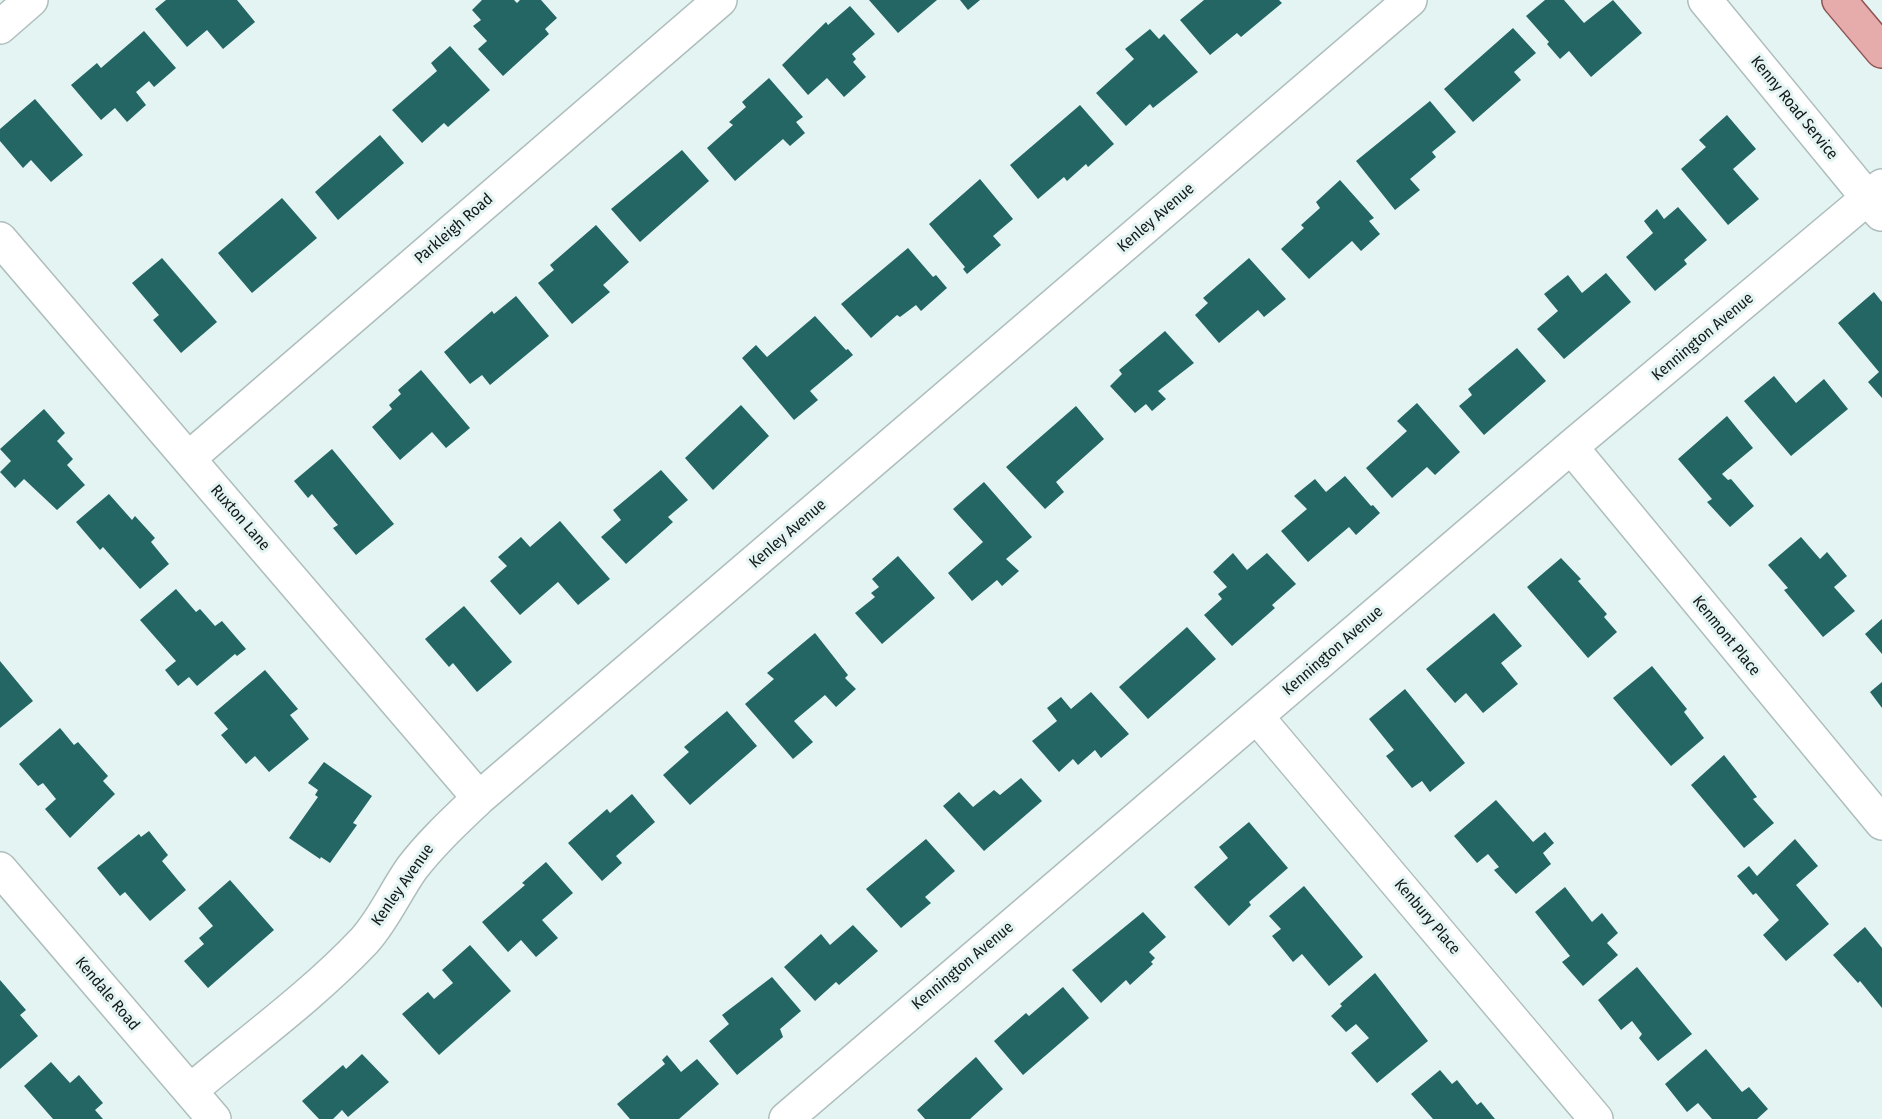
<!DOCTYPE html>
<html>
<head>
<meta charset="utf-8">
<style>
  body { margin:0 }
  canvas { display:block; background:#e3f4f3 }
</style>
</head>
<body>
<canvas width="1882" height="1119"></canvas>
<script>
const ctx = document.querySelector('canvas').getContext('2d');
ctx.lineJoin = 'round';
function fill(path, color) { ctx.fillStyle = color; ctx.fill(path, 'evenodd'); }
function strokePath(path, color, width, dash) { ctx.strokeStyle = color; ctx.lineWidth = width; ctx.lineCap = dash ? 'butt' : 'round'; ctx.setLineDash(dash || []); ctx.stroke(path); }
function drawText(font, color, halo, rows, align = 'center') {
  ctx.font = font + ' "Fira Sans Condensed",sans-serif'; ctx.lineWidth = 6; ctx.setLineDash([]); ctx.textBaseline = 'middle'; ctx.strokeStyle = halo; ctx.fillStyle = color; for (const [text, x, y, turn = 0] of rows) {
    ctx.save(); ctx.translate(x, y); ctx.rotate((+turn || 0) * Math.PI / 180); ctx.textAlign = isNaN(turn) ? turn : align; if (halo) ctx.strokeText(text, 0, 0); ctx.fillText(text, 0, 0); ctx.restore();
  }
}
const building = new Path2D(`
  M166,0H237L255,22L223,49L207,30L187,47L155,9Z
  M482,0H514L517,3L520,0H541L557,18L545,29L549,34L503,76L478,49L487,41L473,26L481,20L472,10Z
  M869,0H937L898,33Z
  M960,0H980L968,10Z
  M1204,0H1279L1282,3L1241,37L1237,33L1210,55L1180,20Z
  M1545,0H1564L1584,23L1613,0L1642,33L1591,77L1569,51L1560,59L1547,44L1549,42L1526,16Z
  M850,6L875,34L852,54L856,59L853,62L866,77L844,97L827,78L808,95L782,65L826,22L828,25Z
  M1513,28L1536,53L1514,72L1521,80L1473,122L1444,89Z
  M1150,29L1159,39L1164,34L1198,72L1153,108L1150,104L1126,126L1096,93L1134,59L1125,49Z
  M144,31L176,68L154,87L149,81L136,92L146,105L127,122L115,108L101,120L71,85L97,63L101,68Z
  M450,46L490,90L448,127L444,123L422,143L392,110L437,71L431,63Z
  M769,78L803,117L796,122L805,133L790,146L783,139L735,181L707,148L733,125L729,122L746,107L742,102Z
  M35,99L83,155L51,182L31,160L23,168L0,141V129Z
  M1430,101L1456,132L1432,152L1436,157L1410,179L1420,190L1395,210L1356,161Z
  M1080,105L1114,144L1088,167L1086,164L1067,181L1064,177L1038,199L1010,165Z
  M1727,115L1756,149L1733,169L1759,199L1728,225L1681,169L1706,147L1699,140Z
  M380,135L404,163L338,220L315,192Z
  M682,150L709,181L640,242L611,209Z
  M980,179L1013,219L993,236L1001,245L967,274L963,269L965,267L929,224Z
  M1340,180L1374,218L1369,221L1380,234L1361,251L1352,241L1309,279L1281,249L1304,228L1301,225L1320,208L1316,202Z
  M282,198L317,238L252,293L218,253Z
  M1678,207L1707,240L1684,260L1687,264L1655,291L1626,257L1653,233L1644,221L1657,209L1664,219Z
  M596,225L629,262L603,285L610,292L572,324L538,283L554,270L550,265Z
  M908,248L933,277L936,275L947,288L921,311L916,305L900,317L897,315L871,338L841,304Z
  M162,258L217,322L181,353L153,320L159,315L132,283Z
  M1249,258L1286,299L1264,317L1258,310L1219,343L1195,315L1208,303L1203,298Z
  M1606,273L1631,302L1564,359L1537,329L1558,311L1544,294L1568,275L1582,293Z
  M1874,292L1882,302V398L1868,382L1879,372L1838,323Z
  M516,296L549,336L490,385L482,375L470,384L444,352L492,311L494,314Z
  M815,316L846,350L848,349L853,355L810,391L818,400L794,420L742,358L756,345L767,357Z
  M1165,331L1194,363L1158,391L1166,399L1152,411L1146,404L1135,413L1110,386L1122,374L1119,370Z
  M1517,348L1546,381L1484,435L1459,406L1472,395L1468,389Z
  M421,370L470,428L446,448L432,432L400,460L372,427L392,409L389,405L401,394L398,390Z
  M1774,376L1796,403L1824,379L1848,409L1791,456L1744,401Z
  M1417,403L1460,452L1435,475L1427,467L1392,498L1366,468L1407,431L1397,421Z
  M741,405L769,436L713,490L685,458Z
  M1076,406L1104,439L1056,482L1064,492L1045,509L1006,467Z
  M44,409L65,433L57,441L73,459L67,465L85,485L57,510L24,479L15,488L0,472L11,461L0,449Z
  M1727,416L1753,448L1722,474L1728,480L1731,479L1754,506L1730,527L1707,502L1712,499L1678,459Z
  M332,449L394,524L356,555L333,528L338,525L331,517L312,494L308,498L294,481Z
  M661,470L688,500L668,517L673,522L626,564L601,537L621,520L613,510Z
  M1345,476L1371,506L1373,505L1380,513L1356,535L1349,527L1308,562L1281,531L1307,509L1294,496L1315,479L1326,492Z
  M984,482L1032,537L1006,559L1019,571L1002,586L997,580L972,601L948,573L983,542L953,509Z
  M109,494L132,520L135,516L155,538L151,542L169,564L140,589L103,547L100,550L76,522Z
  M560,521L610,579L578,605L558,582L520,615L490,581L507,566L498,557L521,537L530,547Z
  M1801,537L1820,559L1827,552L1847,576L1834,587L1855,611L1823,637L1784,590L1788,588L1768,565Z
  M1233,553L1247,570L1267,553L1296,584L1272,605L1275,608L1232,646L1204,615L1222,599L1218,594L1227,587L1213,572Z
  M898,556L935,598L882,644L855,613L875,597L871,593L879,587L872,579Z
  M1561,558L1581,579L1578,581L1607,614L1604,617L1617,632L1588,658L1527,587Z
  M176,589L196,612L200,609L215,626L222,621L246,649L237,656L235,654L197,686L189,677L178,686L165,670L176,661L140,620Z
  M464,606L512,662L477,692L453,663L449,667L425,639Z
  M1494,613L1522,646L1501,663L1518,684L1483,713L1466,693L1455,703L1426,669Z
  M1882,619V654L1865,634Z
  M1187,627L1216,659L1148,719L1119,687Z
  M815,633L848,675L845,678L856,689L836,707L825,695L794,721L813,742L793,759L745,704L774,679L767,673Z
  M0,661L33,701L0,728Z
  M1652,666L1687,709L1684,712L1704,738L1671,766L1613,698Z
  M265,670L298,709L290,715L309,739L269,772L255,756L246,764L221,735L228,729L214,713Z
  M1882,682V708L1870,692Z
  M1405,689L1465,763L1430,792L1422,781L1412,788L1386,756L1394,750L1369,719Z
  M1091,692L1129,734L1101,758L1095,750L1078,765L1073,759L1059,772L1032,741L1057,721L1047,708L1061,697L1071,709Z
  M727,711L757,746L690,805L663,775L689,752L684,747Z
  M60,728L74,745L78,742L108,776L103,781L115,794L70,838L45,809L56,799L43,783L38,786L19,764Z
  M1724,755L1757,797L1753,799L1774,823L1744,848L1691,785Z
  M324,762L372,796L353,823L357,825L330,863L321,857L320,859L289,838L318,797L315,795L318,790L308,783Z
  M1021,778L1042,801L984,851L943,806L959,792L973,807L994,790L1000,795Z
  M632,794L655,822L616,856L622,863L602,881L568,843L607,809L610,813Z
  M1496,800L1533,842L1545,832L1554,843L1543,853L1551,864L1516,894L1494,870L1499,867L1488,854L1477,863L1454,836Z
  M1249,822L1288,868L1249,902L1251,905L1229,926L1194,887L1228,858L1219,847Z
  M149,831L168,855L162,861L186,890L150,921L125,892L120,896L97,868L139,834L141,837Z
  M926,839L955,871L925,897L931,903L901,928L866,889Z
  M1795,839L1818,866L1796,885L1829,924L1786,961L1763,935L1779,920L1756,893L1753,895L1737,876L1749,866L1757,876Z
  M546,862L573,893L542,920L558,938L536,957L521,940L508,952L482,922L525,885L522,883Z
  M230,880L274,930L208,988L184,961L204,944L199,938L213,926L198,908Z
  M1304,886L1363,957L1329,986L1302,954L1293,962L1272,936L1281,929L1269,916Z
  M1565,887L1592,922L1602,913L1618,933L1607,943L1618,955L1583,986L1562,962L1570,956L1535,912Z
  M1143,912L1166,937L1149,952L1155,958L1151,962L1153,964L1130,985L1126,980L1101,1003L1072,970Z
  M853,925L878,951L839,985L836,982L815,1001L784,967L821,934L830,945Z
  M1865,927L1882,948V1008L1860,981L1858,983L1833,955Z
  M470,945L511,991L439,1055L402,1014L428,992L434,999L453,983L442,970Z
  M1637,967L1692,1034L1658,1061L1639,1038L1642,1034L1632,1021L1621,1030L1598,1000Z
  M1375,973L1428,1041L1377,1083L1351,1053L1369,1038L1356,1024L1346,1032L1331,1016L1342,1006L1340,1004Z
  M772,977L801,1011L780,1029L783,1037L737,1075L709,1041L729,1024L722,1015Z
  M0,980L26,1010L20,1015L38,1036L0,1069Z
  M1063,987L1089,1018L1023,1075L994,1041L1026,1013L1029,1016Z
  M1706,1049L1742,1092L1749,1087L1768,1109L1757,1119H1712L1698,1103L1687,1112L1665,1084Z
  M362,1054L389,1082L348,1117L342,1110L333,1119H319L302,1101L343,1065L346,1069Z
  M667,1055L681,1072L697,1059L719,1084L679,1119H630L617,1104L665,1064L662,1060Z
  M976,1057L1003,1089L970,1119H925L917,1110Z
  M51,1062L70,1083L79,1075L103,1103L95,1110L103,1119H53L24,1086Z
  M1440,1070L1452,1084L1457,1080L1477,1105L1481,1102L1495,1119H1433L1411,1094Z`);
const minor = new Path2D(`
  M1705,0L1881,214
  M0,27L31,0
  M0,239L479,798
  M1571,447L1882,823
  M189,458L720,0
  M1257,717L1596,1119
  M0,869L214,1119
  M190,1091C248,1042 312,996 364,941C384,919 395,892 412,868C432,842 455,821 479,798L1410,0
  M786,1119L1571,447L1882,186`);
const major = new Path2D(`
  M1839,0L1882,51`);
const streetNames = [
  ["Kenny Road Service",1794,108,51],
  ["Kenley Avenue",1156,218,-41],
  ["Parkleigh Road",454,229,-41],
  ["Kennington Avenue",1703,337,-40],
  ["Ruxton Lane",240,518,49],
  ["Kenley Avenue",788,534,-41],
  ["Kenmont Place",1726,636,51],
  ["Kennington Avenue",1333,651,-41],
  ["Kenley Avenue",403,885,-55],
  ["Kenbury Place",1427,917,50],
  ["Kennington Avenue",963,966,-40],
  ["Kendale Road",107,994,50]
];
fill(building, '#236663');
strokePath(minor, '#aebebd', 36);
strokePath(major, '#915454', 36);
strokePath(minor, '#fff', 33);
strokePath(major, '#e6acac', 33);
drawText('16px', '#131918', '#e3f4f3', streetNames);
</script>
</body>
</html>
